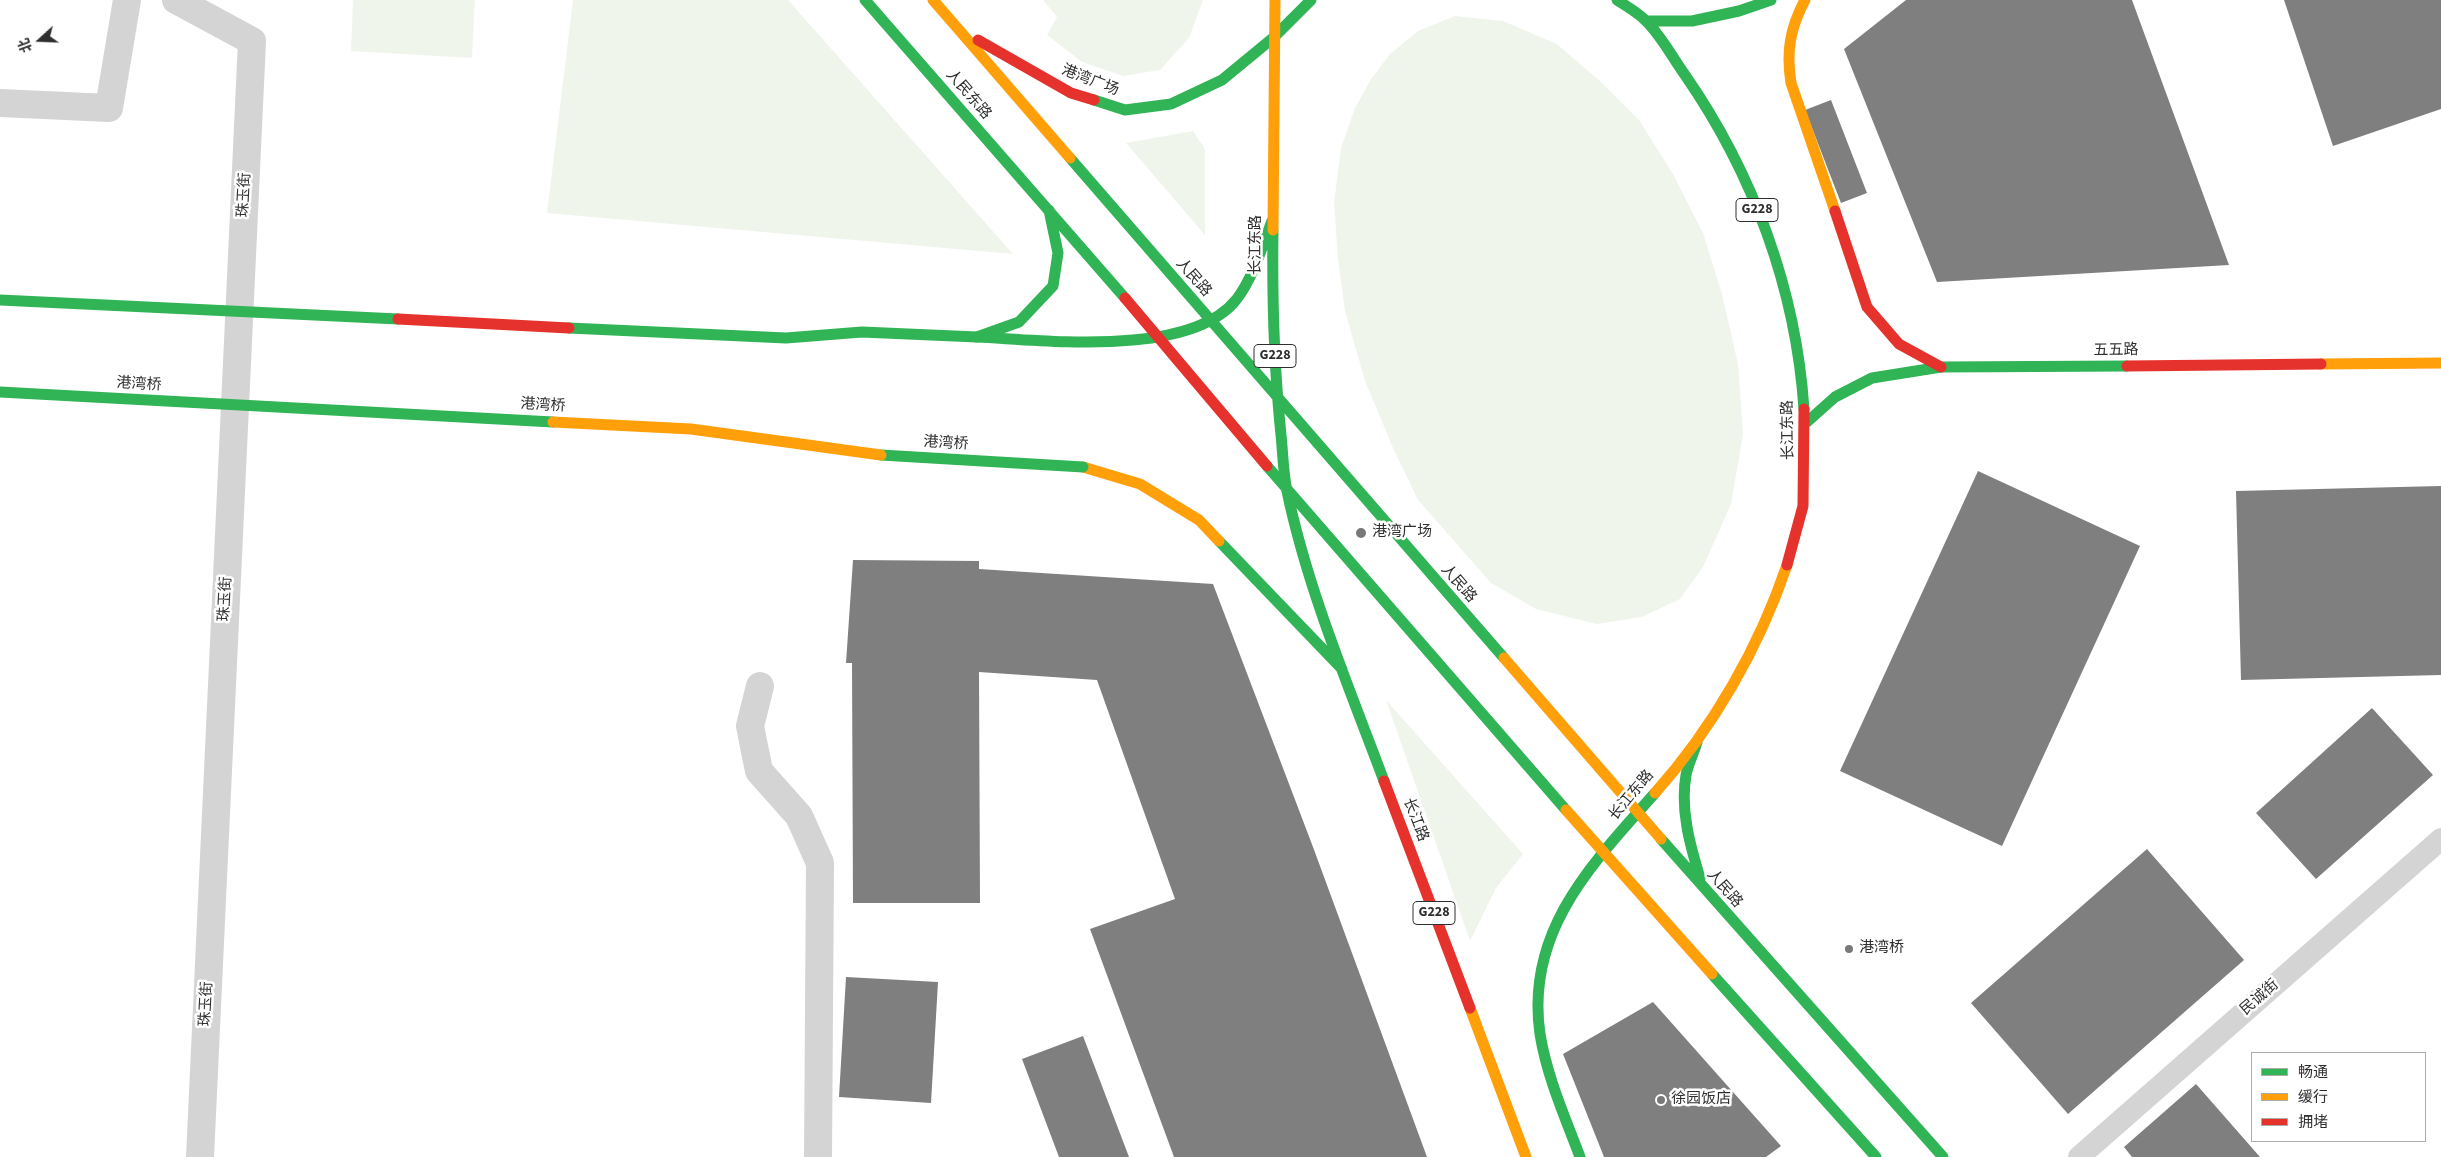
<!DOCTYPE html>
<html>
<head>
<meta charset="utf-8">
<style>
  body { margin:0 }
  #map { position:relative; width:2441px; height:1157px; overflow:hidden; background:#fff; font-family:"Source Sans 3","Noto Sans SC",sans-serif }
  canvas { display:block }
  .legend { position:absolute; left:2251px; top:1052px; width:175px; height:90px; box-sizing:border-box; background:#fff; border:1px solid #acacac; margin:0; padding:6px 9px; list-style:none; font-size:15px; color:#2f2f2f }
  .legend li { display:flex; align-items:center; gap:10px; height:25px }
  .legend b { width:25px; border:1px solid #acacac }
  .north { position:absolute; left:15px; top:15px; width:50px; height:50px; -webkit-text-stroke:4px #fff; paint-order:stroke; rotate:250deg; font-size:14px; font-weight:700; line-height:20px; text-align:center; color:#2f2f2f }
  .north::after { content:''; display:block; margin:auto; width:18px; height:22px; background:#2f2f2f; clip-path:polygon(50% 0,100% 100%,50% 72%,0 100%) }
</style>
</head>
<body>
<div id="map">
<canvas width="2441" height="1157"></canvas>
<ul class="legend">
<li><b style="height:6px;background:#30b455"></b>畅通</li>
<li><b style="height:6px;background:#ff9f0a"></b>缓行</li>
<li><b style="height:6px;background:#e5322d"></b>拥堵</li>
</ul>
<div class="north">北</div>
</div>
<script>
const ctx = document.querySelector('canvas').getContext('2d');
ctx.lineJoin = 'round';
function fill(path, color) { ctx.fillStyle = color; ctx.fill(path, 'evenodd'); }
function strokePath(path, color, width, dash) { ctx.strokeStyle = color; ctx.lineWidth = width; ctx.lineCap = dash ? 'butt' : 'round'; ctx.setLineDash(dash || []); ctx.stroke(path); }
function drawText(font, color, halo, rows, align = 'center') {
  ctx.font = font + ' "Source Sans 3","Noto Sans SC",sans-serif'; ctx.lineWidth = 5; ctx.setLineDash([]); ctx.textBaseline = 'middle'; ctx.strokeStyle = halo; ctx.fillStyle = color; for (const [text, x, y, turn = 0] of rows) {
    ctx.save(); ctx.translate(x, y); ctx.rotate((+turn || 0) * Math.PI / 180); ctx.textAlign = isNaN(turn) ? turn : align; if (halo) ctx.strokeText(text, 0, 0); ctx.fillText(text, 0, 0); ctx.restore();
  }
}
const green = new Path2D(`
  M353,0H475L472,58L351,51Z
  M573,0H788L1013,254L547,213Z
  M1043,0H1203L1189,38L1160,70L1123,76L1082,62L1047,35L1057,17Z
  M1455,16L1503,21L1557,44L1601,82L1639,120L1673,174L1703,233L1722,294L1738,364L1743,434L1731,504L1703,567L1680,599L1642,617L1597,624L1536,609L1491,583L1418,500L1393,448L1365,381L1345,311L1338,259L1334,203L1341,148L1355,108L1371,79L1390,54L1418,31Z
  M1193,131L1205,149V235L1126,143Z
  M1386,700L1523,854L1496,888L1470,941Z`);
const building = new Path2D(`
  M1906,0H2132L2229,265L1937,282L1844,49Z
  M2284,0H2441V109L2333,146Z
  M1831,100L1867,193L1841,203L1805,110Z
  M1978,471L2140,546L2002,846L1840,771Z
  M2441,486V675L2241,680L2236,491Z
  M853,560L979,561V569L1213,584L1313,847L1427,1157H1174L1090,929L1175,899L1097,680L979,672L980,903H853L852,663H846Z
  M2372,708L2433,775L2316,879L2256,813Z
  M2147,849L2244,960L2068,1114L1971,1003Z
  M846,977L938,982L931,1103L839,1097Z
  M1653,1002L1781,1146L1766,1157H1604L1563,1054Z
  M1083,1036L1129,1157H1059L1022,1059Z
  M2196,1084L2260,1157H2132L2124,1147Z`);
const lane = new Path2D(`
  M2079,1157L2441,839`);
const street = new Path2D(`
  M176,0L252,41L200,1157
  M0,103L109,108L127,0
  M760,686L750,726L759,771L799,816L820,863L818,1157`);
const fast = new Path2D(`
  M865,0L1125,298
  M1617,0C1626,6 1637,12 1645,20C1661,35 1672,57 1685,75C1753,173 1796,289 1804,409
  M1647,21H1692L1739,11L1771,0
  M1094,100L1125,110L1171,104L1222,80L1273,38L1311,0
  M1070,158L1504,658
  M1273,230C1272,299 1274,367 1281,435C1283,453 1283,473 1287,491C1308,591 1349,687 1384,781
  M977,337L1019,322L1053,286L1058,253L1049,210
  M977,337C1044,340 1189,358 1236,300C1253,278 1262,247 1272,221
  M1807,422L1835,397L1872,378L1941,367L2127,366
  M1267,466L1566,810
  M1219,541L1342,669
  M1697,742C1694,753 1688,764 1686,775C1680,810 1690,845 1700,878
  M1661,839L1943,1157
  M1712,974L1876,1157
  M1580,1157C1565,1117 1547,1077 1540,1034C1525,931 1592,864 1655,793`);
const slow = new Path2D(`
  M933,0L1070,158
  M1805,0C1790,28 1786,52 1791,83L1835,211
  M1273,230L1275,0
  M2321,364L2441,363
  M1083,467L1140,484L1199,520L1219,541
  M1504,658L1661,839
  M1655,793C1713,728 1759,648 1787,565
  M1566,810L1712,974
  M1470,1008L1526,1157`);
const jam = new Path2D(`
  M978,40L1071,93L1094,100
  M1835,211L1867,307L1899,344L1941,367
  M1125,298L1267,466
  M2127,366L2321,364
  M1787,565L1803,506L1804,409
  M1384,781L1470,1008`);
const fastBridge = new Path2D(`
  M0,300L398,319
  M569,328L786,338L862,332L977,337
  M0,392L553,422
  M881,455L1083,467`);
const slowBridge = new Path2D(`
  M553,422L691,429L881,455`);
const jamBridge = new Path2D(`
  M398,319L569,328`);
const markers = [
  [1361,533,6,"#787878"],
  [1849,949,5,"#787878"],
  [1661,1100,5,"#787878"]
];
const shields = [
  [1757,210,42],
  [1275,356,42],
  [1434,913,42]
];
const shieldNames = [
  ["G228",1757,210],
  ["G228",1275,356],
  ["G228",1434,913]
];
const streetNames = [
  ["港湾广场",1090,81,21],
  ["人民东路",968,95,49],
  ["珠玉街",245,195,-87],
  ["长江东路",1257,245,-90],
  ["人民路",1193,278,49],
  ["五五路",2116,351,-1],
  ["港湾桥",139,385,3],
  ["港湾桥",543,406,3],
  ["长江东路",1789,430,-91],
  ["港湾桥",946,444,3],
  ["人民路",1458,584,49],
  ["珠玉街",226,599,-87],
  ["长江东路",1632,796,-50],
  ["长江路",1415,820,69],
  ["人民路",1724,889,49],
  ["民诚街",2260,998,-41],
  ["珠玉街",207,1004,-87]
];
const poiNames = [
  ["港湾广场",1372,533],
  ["港湾桥",1859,949],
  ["徐园饭店",1671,1100]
];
fill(green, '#f0f5ec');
fill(building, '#7f7f7f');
strokePath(lane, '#d4d4d4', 22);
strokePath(street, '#d4d4d4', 28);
strokePath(fast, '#30b455', 11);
strokePath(slow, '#ff9f0a', 11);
strokePath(jam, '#e5322d', 11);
strokePath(fastBridge, '#30b455', 11);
strokePath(slowBridge, '#ff9f0a', 11);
strokePath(jamBridge, '#e5322d', 11);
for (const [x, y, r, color] of markers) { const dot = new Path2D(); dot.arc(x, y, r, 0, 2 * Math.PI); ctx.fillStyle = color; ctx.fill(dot); strokePath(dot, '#fff', 2); }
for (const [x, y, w] of shields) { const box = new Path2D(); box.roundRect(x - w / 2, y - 11.5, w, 23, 4); ctx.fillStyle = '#fff'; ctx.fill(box); strokePath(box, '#2f2f2f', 1); }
drawText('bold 14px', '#2f2f2f', null, shieldNames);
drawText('15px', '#2f2f2f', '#fff', streetNames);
drawText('15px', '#2f2f2f', '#fff', poiNames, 'left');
</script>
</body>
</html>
